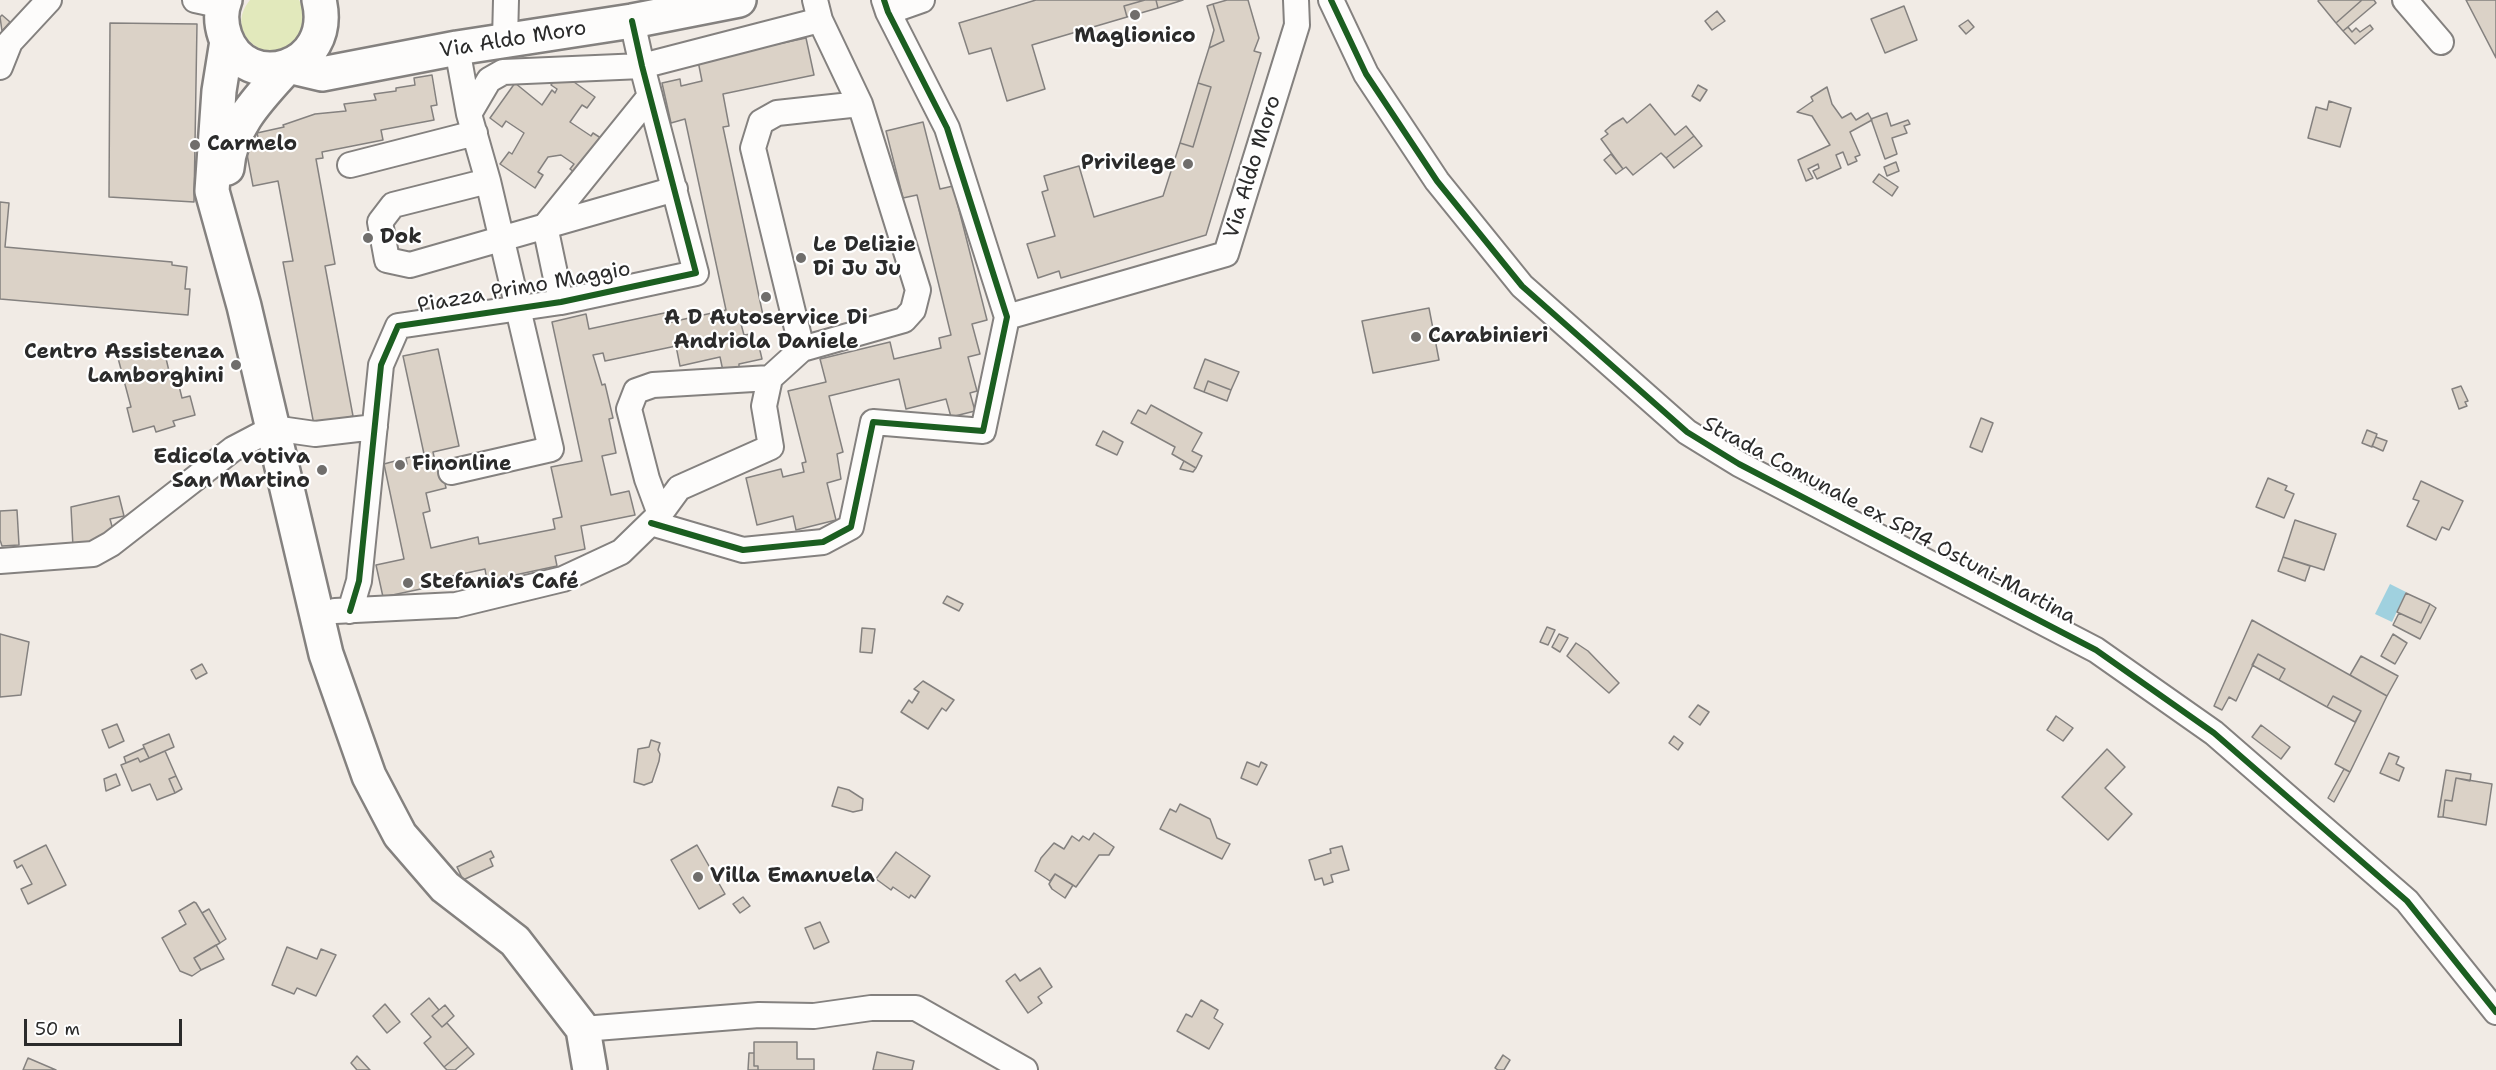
<!DOCTYPE html>
<html>
<head>
<meta charset="utf-8">
<style>
  body { margin:0 }
  #map { position:relative; width:2496px; height:1070px; overflow:hidden; background:#f1ebe5; font-family:"Shantell Sans",sans-serif }
  canvas { display:block }
  .scale { position:absolute; left:24px; top:1019px; width:158px; height:27px; box-sizing:border-box; border:3px solid #2b2b2b; border-top:0; padding-left:8px; font-size:18px; line-height:21px; white-space:nowrap; color:#2b2b2b; -webkit-text-stroke:4px #fff; paint-order:stroke }
</style>
</head>
<body>
<div id="map">
<canvas width="2496" height="1070"></canvas>
<div class="scale">50 m</div>
</div>
<script>
const ctx = document.querySelector('canvas').getContext('2d');
ctx.lineJoin = 'round';
function fill(path, color) { ctx.fillStyle = color; ctx.fill(path, 'evenodd'); }
function strokePath(path, color, width, dash) { ctx.strokeStyle = color; ctx.lineWidth = width; ctx.lineCap = dash ? 'butt' : 'round'; ctx.setLineDash(dash || []); ctx.stroke(path); }
function drawText(font, color, halo, rows, align = 'center') {
  ctx.font = font + ' "Shantell Sans",sans-serif'; ctx.lineWidth = 4.5; ctx.setLineDash([]); ctx.textBaseline = 'middle'; ctx.strokeStyle = halo; ctx.fillStyle = color; for (const [text, x, y, turn = 0] of rows) {
    ctx.save(); ctx.translate(x, y); ctx.rotate((+turn || 0) * Math.PI / 180); ctx.textAlign = isNaN(turn) ? turn : align; if (halo) ctx.strokeText(text, 0, 0); ctx.fillText(text, 0, 0); ctx.restore();
  }
}
const green = new Path2D(`
  M250,0H299C305,11 306,18 302,31C288,77 217,40 250,0Z`);
const water = new Path2D(`
  M2390,584L2406,592L2392,622L2375,614Z`);
const building = new Path2D(`
  M1036,0H1145L1124,6L1127,17L1032,45L1045,89L1007,101L991,48L969,54L959,23Z
  M1145,0H1156L1158,8L1127,17L1124,6Z
  M1156,0H1183L1158,8Z
  M1227,0H1248L1259,38L1254,51L1261,53L1206,235L1061,278L1059,271L1038,278L1027,244L1055,236L1042,192L1048,190L1044,176L1079,166L1094,217L1163,196L1180,143L1193,147L1211,87L1198,83L1209,48L1224,41L1213,4Z
  M2319,0H2362L2336,23L2318,1Z
  M2362,0H2374L2376,3L2343,31L2336,23Z
  M2466,0H2496V58Z
  M1213,4L1224,41L1209,48L1214,30L1207,6Z
  M1904,6L1917,40L1885,53L1871,19Z
  M1717,11L1725,21L1712,30L1705,21Z
  M2,15L10,22L2,31L0,17Z
  M1968,20L1974,27L1966,34L1959,26Z
  M110,23L197,24L194,202L109,197Z
  M2370,25L2373,29L2355,44L2343,31L2348,27L2352,32L2356,28L2360,32Z
  M806,38L814,75L723,94L729,126L723,127L764,320L741,324L744,335L751,334L753,344L758,342L762,359L739,364V368L723,371L720,357L680,366L676,346L605,361L603,353L593,355L602,385L605,384L613,418L609,419L616,453L602,456L611,495L629,491L635,515L581,526L585,549L555,556L557,566L487,581L485,569L434,580L435,586L383,597L376,565L404,559L384,464L399,460L400,465L407,464L406,458L424,454L403,356L438,349L459,446L433,452L436,466L441,465L446,488L426,493L430,511L423,513L431,548L478,537L479,544L555,529L553,519L562,517L551,467L582,461L552,322L586,314L589,329L669,312L671,322L726,310L685,119L671,123L662,83L680,79L681,86L702,81L698,61Z
  M560,72L595,97L587,108L582,105L570,122L591,136L593,133L607,142L582,178L570,169L574,164L561,155L548,157L538,172L543,175L535,188L500,164L509,152L512,154L524,133L506,121L502,127L490,118L515,83L542,105L552,90L555,93L557,89L551,85Z
  M432,75L437,105L431,106L434,120L381,130L383,140L322,152L323,158L316,159L335,264L325,266L353,416L314,425L283,262L293,261L278,181L253,186L246,149L260,145L257,133L284,127L283,125L315,114L346,111L344,104L376,100L374,94L396,91V88L415,85L414,78Z
  M1198,83L1211,87L1193,147L1180,143Z
  M1698,85L1707,90L1700,101L1692,96Z
  M1827,87L1832,104L1842,118L1851,113L1856,120L1868,113L1872,120L1850,132L1860,155L1855,157L1857,161L1848,165L1843,152L1836,155L1841,168L1817,179L1813,171L1819,168L1818,164L1808,169L1813,178L1806,181L1798,160L1830,145L1812,116L1797,112L1813,101L1811,97Z
  M2329,101L2351,108L2340,147L2308,138L2316,107L2327,110Z
  M1650,104L1675,135L1686,126L1694,136L1666,158L1661,153L1633,175L1626,167L1623,169L1601,139L1608,134L1605,131L1612,125L1623,118L1627,123Z
  M1887,113L1891,126L1908,120L1910,124L1904,126L1907,133L1892,138L1897,154L1885,159L1871,119Z
  M923,122L940,189L953,186L987,320L972,324L980,354L968,357L977,391L970,393L975,411L951,417L946,399L906,409L899,379L829,396L843,452L837,454L841,479L827,483L836,520L796,530L793,516L757,525L746,478L781,469L783,477L804,472L802,463L806,462L788,391L826,382L820,359L890,342L894,359L941,348L939,338L951,335L917,195L903,198L886,131Z
  M1694,136L1702,146L1674,168L1666,158Z
  M1611,154L1623,169L1616,174L1604,160Z
  M1896,162L1899,171L1887,176L1884,167Z
  M1879,174L1898,187L1892,196L1873,182Z
  M0,202L9,203L5,247L172,262V265L187,267L185,289H190L188,315L0,299Z
  M1429,308L1439,360L1373,373L1362,321Z
  M150,349L153,357L165,354L172,384L178,382L182,398L190,396L195,415L173,421L175,426L156,432L154,426L133,432L127,408L131,407L118,358Z
  M1205,359L1239,372L1231,390L1208,381L1204,392L1194,388Z
  M1208,381L1231,390L1227,401L1204,392Z
  M2461,386L2468,401L2465,402L2467,406L2459,409L2452,389Z
  M1151,405L1202,433L1192,451L1202,456L1196,468L1172,454L1175,447L1131,423L1138,410L1146,414Z
  M1981,418L1993,423L1982,452L1970,447Z
  M2367,430L2377,434L2372,447L2362,443Z
  M1103,431L1123,442L1117,455L1096,445Z
  M2376,437L2387,441L2383,451L2372,446Z
  M1184,461L1196,468L1193,472L1180,469Z
  M2268,478L2287,486L2285,490L2294,494L2284,518L2256,507Z
  M2421,481L2463,501L2449,530L2442,527L2436,540L2407,526L2419,501L2413,499Z
  M119,496L124,516L110,519L113,530L95,544L73,547L71,507Z
  M17,510L19,545L2,546L0,540V511Z
  M2295,520L2336,534L2324,570L2283,557Z
  M2283,557L2310,566L2305,581L2278,571Z
  M2406,593L2430,604L2421,623L2397,612Z
  M947,596L963,604L959,611L943,603Z
  M2430,604L2436,608L2420,639L2393,625L2399,613L2421,623Z
  M2252,620L2387,696L2350,772L2335,764L2361,711L2333,696L2327,707L2279,680L2285,669L2258,654L2236,701L2229,697L2222,710L2214,706Z
  M1547,627L1555,630L1548,645L1540,642Z
  M862,628L875,629L872,653L860,652Z
  M0,634L29,642L21,695L0,697Z
  M1559,634L1568,638L1560,652L1552,647Z
  M2393,634L2407,643L2395,664L2381,656Z
  M1576,643L1588,651L1619,683L1609,693L1567,656Z
  M2258,654L2285,669L2279,680L2252,665Z
  M2361,656L2398,676L2387,696L2350,675Z
  M202,664L207,673L196,679L191,670Z
  M923,681L954,700L946,711L942,708L928,729L901,712L909,700L912,703L919,692L914,689Z
  M2333,696L2361,711L2355,722L2327,707Z
  M1698,705L1709,712L1700,725L1689,717Z
  M2056,716L2073,728L2063,741L2047,730Z
  M117,724L124,741L109,748L102,730Z
  M2261,725L2290,747L2281,759L2252,737Z
  M169,734L174,747L149,758L143,745Z
  M1674,736L1683,743L1678,750L1669,743Z
  M651,740L660,743L658,750L660,754L659,761L652,782L644,785L634,782L638,749L649,747Z
  M144,748L149,758L140,762L138,758L126,763L124,757Z
  M2107,749L2125,767L2105,788L2132,814L2108,840L2062,797Z
  M165,751L176,776L169,779L175,793L157,800L150,784L132,791L121,765L138,758L140,762Z
  M2389,753L2399,757L2396,764L2404,768L2399,781L2380,773Z
  M1247,762L1259,767L1261,762L1267,765L1257,785L1241,778Z
  M2344,769L2350,772L2334,802L2328,798Z
  M2446,770L2471,774L2470,781L2456,778L2452,801L2445,800L2443,817H2438Z
  M116,774L120,785L106,791L104,779Z
  M176,776L182,789L175,793L169,779Z
  M2456,778L2492,784L2486,825L2443,817L2445,800L2452,801Z
  M838,787L849,790L863,799L862,810L853,812L832,806Z
  M1180,804L1210,819L1217,838L1230,844L1222,859L1160,829L1170,809L1176,812Z
  M1094,833L1114,847L1109,855H1099L1076,887L1055,874L1050,881L1035,871L1041,858L1054,843L1064,849L1072,836L1079,841L1083,836L1089,840Z
  M46,845L66,885L28,904L21,889L32,884L22,865L17,868L14,861Z
  M697,845L725,894L699,909L671,860Z
  M1342,846L1349,870L1331,875L1333,882L1324,885L1322,878L1315,880L1309,860L1331,853L1330,849Z
  M491,851L494,857L490,859L493,866L463,880L457,867Z
  M896,852L930,876L915,898L911,895L909,898L893,887L891,890L876,879Z
  M1055,874L1073,885L1065,898L1052,889L1049,884Z
  M743,897L750,906L740,913L733,904Z
  M194,902L196,903L220,943L194,958L201,970L192,976L180,971L162,938L186,924L179,911Z
  M209,909L226,939L220,943L202,913Z
  M820,922L829,942L814,949L805,928Z
  M216,945L224,959L201,970L194,958Z
  M287,947L317,959L321,949L336,955L316,996L297,988L294,994L272,985Z
  M1040,968L1052,987L1038,997L1042,1003L1028,1013L1006,981L1015,974L1020,981Z
  M429,998L439,1010L432,1016L442,1027L447,1023L468,1047L444,1067L424,1043L431,1037L411,1014Z
  M1201,1000L1218,1010L1214,1018L1223,1024L1209,1049L1177,1031L1186,1014L1192,1017Z
  M385,1004L400,1022L387,1033L373,1016Z
  M445,1005L454,1016L442,1027L432,1016Z
  M754,1042H797V1059H814V1070H758V1066H754Z
  M468,1047L474,1054L455,1070H447L444,1067Z
  M877,1052L914,1061L912,1070H873Z
  M749,1053H754V1066H758V1070H748Z
  M1503,1055L1510,1060L1504,1070H1498L1495,1068Z
  M357,1056L370,1070H357L351,1063Z
  M28,1058L56,1070H23Z`);
const minor = new Path2D(`
  M195,0L223,6
  M1331,0L1366,74L1437,181L1522,286L1687,432L1739,464L2096,650L2214,733L2407,901L2496,1012
  M2405,0L2441,42
  M888,12L922,0
  M505,40L506,0
  M0,67L10,42L49,0
  M469,114L489,80L503,72L642,66L820,20
  M350,165L475,133
  M488,181L393,205L380,222L387,260L410,265L675,189
  M561,302L545,226L650,96
  M1007,317L1226,254L1297,25L1296,0
  M802,349L753,148L761,122L777,113L860,104
  M770,378L802,349L904,320L913,310L918,290L860,104L820,20L815,0
  M451,472L551,449L488,181L469,114L457,48
  M660,514L647,479L629,409L636,391L653,385L770,378
  M651,523L743,550L823,542L851,527L873,422L983,431L1007,317L947,128L888,12L884,0
  M0,561L93,554L111,544L233,449L273,428L315,434L375,427
  M335,611L456,605L563,579L621,552L660,514L679,488L771,447L764,406L770,378
  M350,611L359,581L381,365L398,326L561,302L696,273L642,66L632,21
  M583,1029L759,1015L814,1016L871,1008H916L1025,1070`);
const secondary = new Path2D(`
  M225,0C220,12 221,24 225,36C246,95 336,70 319,0
  M227,41L219,91L212,191L244,306L326,654L369,776L400,835L445,887L515,941L583,1029L590,1070
  M227,168C230,126 261,96 288,66L322,74L457,48L632,21L739,0`);
const cycleway = new Path2D(`
  M1331,0L1366,74L1437,181L1522,286L1687,432L1739,464L2096,650L2214,733L2407,901L2496,1012
  M651,523L743,550L823,542L851,527L873,422L983,431L1007,317L947,128L888,12L884,0
  M350,611L359,581L381,365L398,326L561,302L696,273L642,66L632,21`);
const markers = [
  [1135,15,6,"#706e6c"],
  [195,145,6,"#706e6c"],
  [1188,164,6,"#706e6c"],
  [368,238,6,"#706e6c"],
  [801,258,6,"#706e6c"],
  [766,297,6,"#706e6c"],
  [1416,337,6,"#706e6c"],
  [236,365,6,"#706e6c"],
  [400,465,6,"#706e6c"],
  [322,470,6,"#706e6c"],
  [408,583,6,"#706e6c"],
  [698,877,6,"#706e6c"]
];
const poiNames = [
  ["Maglionico",1135,37,"center"],
  ["Carmelo",207,145],
  ["Privilege",1176,164,"right"],
  ["Dok",380,238],
  ["Le Delizie",813,246],
  ["Di Ju Ju",813,270],
  ["A D Autoservice Di",766,319,"center"],
  ["Andriola Daniele",766,343,"center"],
  ["Carabinieri",1428,337],
  ["Centro Assistenza",224,353,"right"],
  ["Lamborghini",224,377,"right"],
  ["Edicola votiva",310,458,"right"],
  ["San Martino",310,482,"right"],
  ["Finonline",412,465],
  ["Stefania's Café",420,583],
  ["Villa Emanuela",710,877]
];
const streetNames = [
  ["Via Aldo Moro",513,40,-9],
  ["Via Aldo Moro",1253,167,-73],
  ["Piazza Primo Maggio",524,288,-10],
  ["Strada Comunale ex SP14 Ostuni-Martina",1889,521,28]
];
fill(green, '#e2e9bc');
fill(water, '#a0d1df');
fill(building, '#dbd2c7');
strokePath(building, '#84817f', 1.5);
strokePath(minor, '#84817f', 28);
strokePath(secondary, '#84817f', 38);
strokePath(minor, '#fdfcfb', 24);
strokePath(secondary, '#fdfcfb', 33);
strokePath(cycleway, '#1b5e20', 6);
for (const [x, y, r, color] of markers) { const dot = new Path2D(); dot.arc(x, y, r, 0, 2 * Math.PI); ctx.fillStyle = color; ctx.fill(dot); strokePath(dot, '#fff', 2); }
drawText('bold 21px', '#2b2b2b', '#fff', poiNames, 'left');
drawText('21px', '#2b2b2b', '#fff', streetNames);
</script>
</body>
</html>
